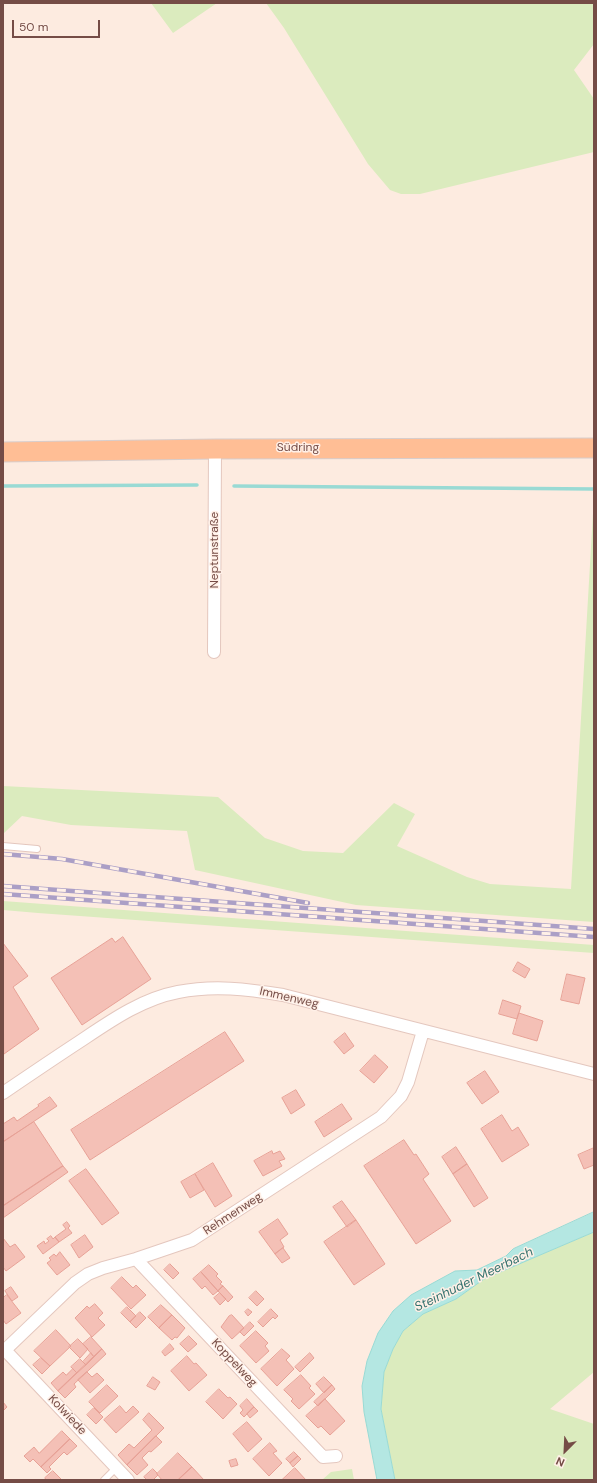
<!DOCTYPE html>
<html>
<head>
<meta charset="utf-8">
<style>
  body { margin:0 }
  #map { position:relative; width:597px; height:1483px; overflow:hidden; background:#fdebe0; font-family:"DM Sans",sans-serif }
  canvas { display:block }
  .frame { position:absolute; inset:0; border:4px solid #754c46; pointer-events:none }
  .north { position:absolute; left:545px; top:1431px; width:40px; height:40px; -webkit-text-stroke:3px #fff0e7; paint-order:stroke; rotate:204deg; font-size:11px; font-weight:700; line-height:16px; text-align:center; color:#754c46 }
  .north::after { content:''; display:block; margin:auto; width:14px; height:18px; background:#754c46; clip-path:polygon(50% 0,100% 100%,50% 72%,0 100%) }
  .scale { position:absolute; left:12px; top:20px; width:88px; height:18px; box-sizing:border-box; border:2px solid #754c46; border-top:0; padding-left:5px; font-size:12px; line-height:14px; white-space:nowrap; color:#754c46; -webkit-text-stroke:3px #fff0e7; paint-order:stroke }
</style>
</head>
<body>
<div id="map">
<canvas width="597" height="1483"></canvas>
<div class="frame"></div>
<div class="north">N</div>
<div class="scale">50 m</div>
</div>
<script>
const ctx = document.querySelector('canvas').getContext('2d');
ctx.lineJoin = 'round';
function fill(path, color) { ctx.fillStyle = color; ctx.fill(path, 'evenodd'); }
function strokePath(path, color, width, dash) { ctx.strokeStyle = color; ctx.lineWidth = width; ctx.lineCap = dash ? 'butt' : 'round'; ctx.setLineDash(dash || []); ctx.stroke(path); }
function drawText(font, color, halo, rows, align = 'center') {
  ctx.font = font + ' "DM Sans",sans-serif'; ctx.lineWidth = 3; ctx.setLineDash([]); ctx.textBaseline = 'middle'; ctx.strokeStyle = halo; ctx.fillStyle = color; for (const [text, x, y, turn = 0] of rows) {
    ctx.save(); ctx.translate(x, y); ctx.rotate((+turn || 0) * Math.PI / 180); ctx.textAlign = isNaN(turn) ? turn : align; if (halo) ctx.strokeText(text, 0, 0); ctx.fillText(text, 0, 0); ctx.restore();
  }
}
const green = new Path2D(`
  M151,3H217L173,33Z
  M266,3H594V44L574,70L594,99V152L420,194H401L390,190L368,164L284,28Z
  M594,496V922L356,905L195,870L187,831L71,825L22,816L3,834V786L218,797L265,838L303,851L343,853L394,803L415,814L397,846L467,877L490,884L571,889Z
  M3,901L594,945V953L38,913L3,910Z
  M594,1232V1372L550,1409L594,1424V1480H395L381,1409L384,1372L393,1349L403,1331L423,1314L456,1299L484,1279Z
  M352,1469L354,1480H322L331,1472Z`);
const water = new Path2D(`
  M594,1212V1232L484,1279L456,1299L423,1314L403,1331L393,1349L384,1372L381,1409L395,1480H377L364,1412L362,1386L367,1361L378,1333L393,1311L411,1295L455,1271L477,1270L506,1256L513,1249Z`);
const stream = new Path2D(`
  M3,486L197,485
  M234,486L594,489`);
const building = new Path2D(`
  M123,937L151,979L82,1025L51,978L112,938L115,942Z
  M3,943L28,976L13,987L39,1029L4,1054Z
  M518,962L530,969L525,978L513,971Z
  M567,974L585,978L579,1004L561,1000Z
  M503,1000L521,1006L517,1019L499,1014Z
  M519,1013L543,1021L537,1041L513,1034Z
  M225,1032L244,1061L90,1160L71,1130Z
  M345,1033L354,1046L344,1054L334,1042Z
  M375,1055L388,1067L374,1083L360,1071Z
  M485,1071L499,1092L482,1104L467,1083Z
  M296,1090L305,1105L291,1114L282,1098Z
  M50,1097L57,1106L3,1142V1124L14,1117L17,1121L39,1106L38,1105Z
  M342,1104L352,1119L324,1137L315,1122Z
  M502,1115L512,1131L518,1127L529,1145L502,1162L481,1129Z
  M34,1122L63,1166L3,1206V1142Z
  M404,1140L414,1155L416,1154L429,1174L423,1179L451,1221L416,1244L364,1166Z
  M456,1147L467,1164L453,1174L442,1157Z
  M594,1148V1165L584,1169L578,1155Z
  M272,1151L273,1154L280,1151L285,1159L279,1161L282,1166L263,1176L254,1161Z
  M213,1163L232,1196L215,1207L195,1174Z
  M467,1164L488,1198L474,1207L453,1174Z
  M63,1166L68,1172L3,1218V1206Z
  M86,1169L119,1213L102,1225L69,1181Z
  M195,1174L204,1190L190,1198L181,1182Z
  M342,1201L356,1220L347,1227L333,1207Z
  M278,1219L288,1234L280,1240L284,1247L275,1254L259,1232Z
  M356,1220L385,1264L354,1285L324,1242Z
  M67,1222L70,1226L68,1228L72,1233L59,1242L55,1237L66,1229L63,1225Z
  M85,1235L93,1247L79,1258L71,1245Z
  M51,1236L53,1239L55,1237L59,1242L43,1254L37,1246L44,1241L45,1244L49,1241L47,1239Z
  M3,1238L10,1247L15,1244L25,1257L6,1271L3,1267Z
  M283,1248L290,1258L282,1263L275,1254Z
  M60,1252L70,1265L57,1275L47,1263L51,1260L49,1258L54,1254L56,1256Z
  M170,1264L179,1273L173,1279L164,1270Z
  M209,1265L218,1274L216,1276L222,1282L220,1284L223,1286L218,1291L201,1272Z
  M201,1272L218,1291L213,1295L205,1286L202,1289L193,1279Z
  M122,1277L133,1288L136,1285L146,1295L131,1309L111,1288Z
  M223,1286L233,1297L228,1302L218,1291Z
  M11,1287L18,1297L12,1301L5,1291Z
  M256,1291L264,1299L257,1306L249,1298Z
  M220,1293L226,1299L220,1305L214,1298Z
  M7,1295L21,1313L6,1324L3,1320V1298Z
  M95,1304L103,1313L98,1318L105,1325L92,1337L75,1318L87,1306L89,1308Z
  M161,1305L172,1315L159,1328L148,1317Z
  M127,1307L136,1316L130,1322L121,1313Z
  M248,1309L252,1312L248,1316L245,1312Z
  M271,1309L278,1316L275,1319L273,1317L263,1327L258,1322Z
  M140,1312L146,1318L136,1328L130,1322Z
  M172,1315L185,1328L177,1338L175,1337L172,1340L159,1328Z
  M232,1315L244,1328L232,1339L221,1327L229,1316Z
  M250,1322L254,1326L244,1336L240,1332Z
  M56,1330L71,1346L50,1366L34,1351Z
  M256,1331L268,1343L265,1346L269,1351L256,1363L240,1346Z
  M189,1336L197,1344L188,1352L180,1344Z
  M91,1337L102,1349L94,1357L83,1344Z
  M78,1339L88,1349L80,1358L69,1347Z
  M170,1344L174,1349L165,1356L162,1352Z
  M102,1349L106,1354L74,1384L76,1387L65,1398L58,1391Z
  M282,1349L290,1356L286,1360L294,1369L277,1386L261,1369Z
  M91,1353L94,1357L86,1365L83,1362Z
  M310,1353L314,1358L300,1372L295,1367Z
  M187,1356L194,1364L196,1363L207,1375L189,1391L171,1371Z
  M41,1358L50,1366L42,1374L33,1365Z
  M80,1359L86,1365L77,1373L71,1367Z
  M73,1369L77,1373L58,1391L51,1383L63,1372L66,1375Z
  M87,1372L92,1377L97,1373L104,1380L90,1393L78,1380Z
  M301,1375L311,1386L309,1388L315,1394L299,1409L291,1401L293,1399L284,1390Z
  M153,1377L160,1382L155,1390L147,1386Z
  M324,1377L332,1385L324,1393L316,1384Z
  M107,1385L118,1396L100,1413L89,1402Z
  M332,1385L335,1389L318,1406L314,1402Z
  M219,1389L228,1398L230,1397L237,1404L223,1419L206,1402Z
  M247,1399L254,1407L244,1417L240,1413L243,1410L240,1406Z
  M325,1399L345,1421L330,1435L321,1426L318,1428L306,1416Z
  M3,1402L7,1407L3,1411Z
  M120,1406L126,1413L133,1406L139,1412L116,1433L104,1420Z
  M254,1407L258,1411L250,1418L247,1414Z
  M94,1408L103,1417L96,1424L87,1415Z
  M149,1413L164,1428L127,1465L118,1455L129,1444L134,1448L152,1430L143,1420Z
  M247,1422L262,1439L248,1452L233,1434Z
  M62,1431L70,1439L41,1467L33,1459L30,1462L24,1456L34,1447L39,1453Z
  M156,1436L162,1442L151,1452L149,1451L142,1458L148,1465L137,1475L127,1465Z
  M70,1439L77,1446L67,1455L64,1452L49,1467L51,1469L47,1473L41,1467Z
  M270,1443L277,1451L273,1453L282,1463L269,1476L253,1459Z
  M294,1452L298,1456L290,1463L286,1459Z
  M178,1453L192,1467L178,1480H162L157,1474Z
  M298,1456L301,1459L293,1467L290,1463Z
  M236,1459L238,1465L231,1467L229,1461Z
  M192,1467L204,1480H178Z
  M295,1468L306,1480H282Z
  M153,1469L157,1473V1474L158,1475L153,1480H147L144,1477Z
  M53,1471L61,1479L60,1480H46L45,1478Z`);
const lane = new Path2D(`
  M3,846L37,849
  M104,1480L116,1468`);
const street = new Path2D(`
  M214,652L215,449
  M3,1093C28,1076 53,1059 79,1042C109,1022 141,999 178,992C214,985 247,989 283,995L594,1074
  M136,1259L323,1457L336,1456
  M5,1350L128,1480
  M3,1352L75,1283L88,1274L103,1268L136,1259L192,1240L381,1117L401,1096L408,1082L423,1031`);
const primary = new Path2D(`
  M3,452L215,449L594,448`);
const rail = new Path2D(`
  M3,854L62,859L308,903
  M3,886L594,929
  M3,894L594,937`);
const streetNames = [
  ["Südring",298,448],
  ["Neptunstraße",215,550,-90],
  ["Immenweg",289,998,13],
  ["Rehmenweg",233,1214,-33],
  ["Koppelweg",234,1363,47],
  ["Kolwiede",67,1415,47]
];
const waterNames = [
  ["Steinhuder Meerbach",474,1280,-26]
];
fill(green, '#dbebbe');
fill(water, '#b4e7e2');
strokePath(water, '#99dad4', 1);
strokePath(stream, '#99dad4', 3.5);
fill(building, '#f4c0b6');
strokePath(building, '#e7a196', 1);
strokePath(lane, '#e4c7be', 8);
strokePath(street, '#e4c7be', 14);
strokePath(primary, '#d8cdcb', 21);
strokePath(lane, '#fff', 6);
strokePath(street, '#fff', 12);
strokePath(primary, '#ffbe95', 19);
strokePath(rail, '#ab9fc6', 4.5);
strokePath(rail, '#fff0e7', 3, [9]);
drawText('12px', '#754c46', '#fff0e7', streetNames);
drawText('italic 13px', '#377470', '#fff0e7', waterNames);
</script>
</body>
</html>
